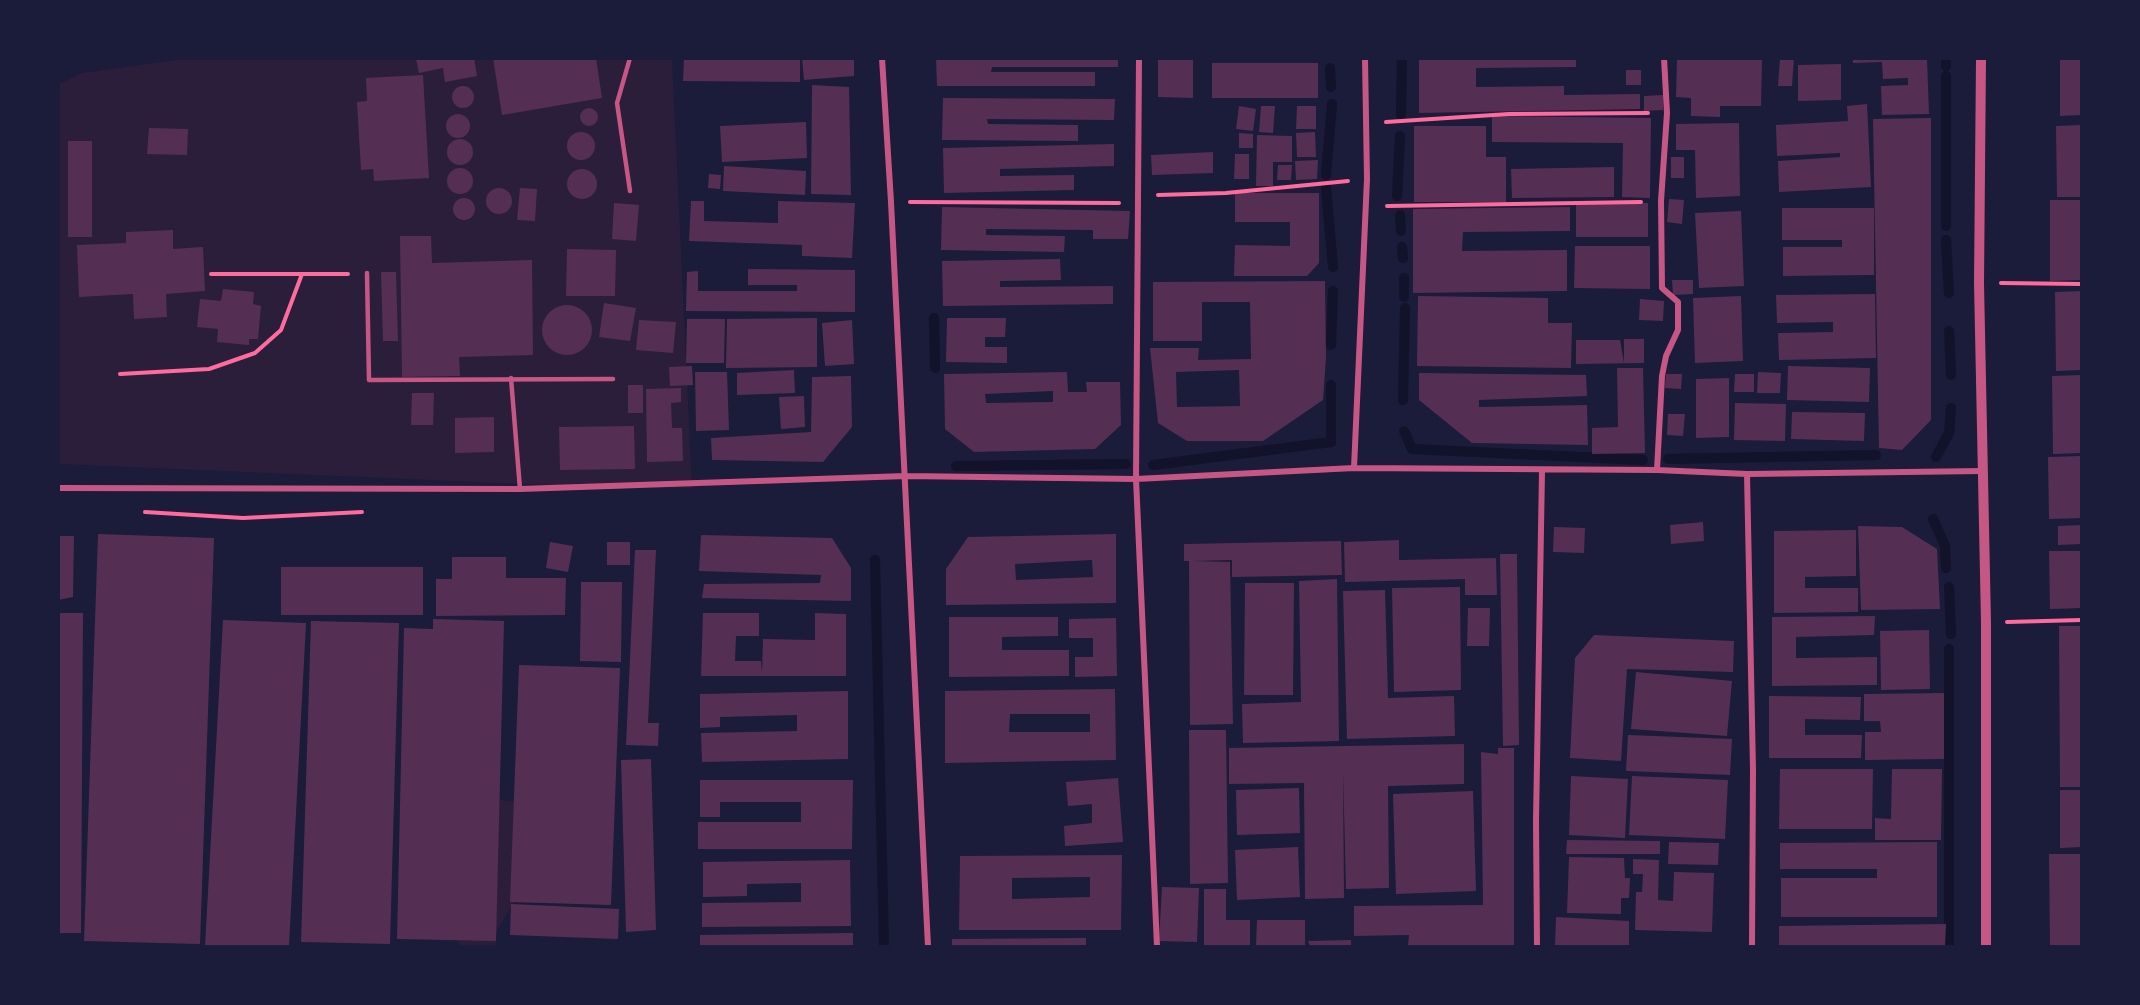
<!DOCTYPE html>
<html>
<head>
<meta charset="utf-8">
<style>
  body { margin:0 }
  #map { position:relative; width:2140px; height:1005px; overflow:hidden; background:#1b1b3a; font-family:"Space Grotesk",sans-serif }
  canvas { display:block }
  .frame { position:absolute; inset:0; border:60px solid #1b1b3a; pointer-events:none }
</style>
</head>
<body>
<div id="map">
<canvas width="2140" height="1005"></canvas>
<div class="frame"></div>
</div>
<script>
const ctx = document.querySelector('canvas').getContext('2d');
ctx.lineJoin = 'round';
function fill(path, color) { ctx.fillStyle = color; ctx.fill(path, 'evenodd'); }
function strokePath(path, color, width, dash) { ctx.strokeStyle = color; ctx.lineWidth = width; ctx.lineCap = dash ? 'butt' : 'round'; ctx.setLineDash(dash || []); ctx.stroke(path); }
const green = new Path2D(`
  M192,58L672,59L692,488L550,485L59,464V84L82,73Z
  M457,795L517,802L523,887L496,932V946H461L429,896Z`);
const stream = new Path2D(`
  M1946,58V66
  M1330,68L1331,87
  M1946,76V226
  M1401,115L1402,58
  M1326,175L1332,104
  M1326,188L1333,267
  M1397,196L1400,136
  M1400,215L1401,231
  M1946,240L1949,293
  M1402,247L1403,258
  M1404,297V278
  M934,318L935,368
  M1949,331L1951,375
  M1331,345L1333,291
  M1403,400L1405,308
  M1404,431L1412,449L1643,460
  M1936,457L1949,433L1951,408
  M1668,459L1876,455
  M1153,465L1331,442V385
  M956,466L1126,464
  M1933,519L1945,546L1946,568
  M875,560L884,946
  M1949,587L1951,634
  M1949,946V649`);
const building = new Path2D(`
  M474,58L477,76L445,82L443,68L419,73L416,59Z
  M493,58H596L602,98L502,115Z
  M684,58H800V82L683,81Z
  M802,58H854V76L804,80Z
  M936,58H1118V67H992L991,72H1095V86H937Z
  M1158,58H1193V98L1158,97Z
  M1419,58H1576V67L1476,68V87L1564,86V95L1640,94V109L1419,113Z
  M1677,58H1762L1761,106H1720V117L1691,116V98L1676,97Z
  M1780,58H1794L1792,86H1778Z
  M1853,58H1927L1929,114L1882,115L1881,86L1908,85V78L1883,79L1882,62L1853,63Z
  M2060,58H2082V115L2060,116Z
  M1212,63H1318V98H1212Z
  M1841,64V100L1798,101V65Z
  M1626,70H1641V85H1626Z
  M423,75L429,178L374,181L373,169L361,170L357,102L367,101L366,78Z
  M812,85L849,87L851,195L811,194Z
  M452 97a11 11 0 1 1 22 0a11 11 0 1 1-22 0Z
  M1663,95V110L1644,111V96Z
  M943,98L1115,99L1114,120L987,119L988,124L1078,125V141L942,140Z
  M1867,104L1871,187L1779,192L1778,161L1840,157V153L1777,156L1776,125L1848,121L1847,106Z
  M1239,106L1256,109L1253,131L1236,129Z
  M1261,106H1275L1273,133L1259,132Z
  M1297,106H1316V129H1296Z
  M580 117a9 9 0 1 1 18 0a9 9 0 1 1-18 0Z
  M446 126a12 12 0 1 1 24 0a12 12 0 1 1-24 0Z
  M1492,116L1651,118L1650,198L1622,197L1623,143L1492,142Z
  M1931,118V420L1902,450L1879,448L1873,119Z
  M806,122L807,158L722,162L720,126Z
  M1739,123L1740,196L1696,198L1695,150H1676V124Z
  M2082,125V197H2057L2056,126Z
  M1414,126H1486V157H1506V202H1414Z
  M149,128L188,129L187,155L147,154Z
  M1315,132L1316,157H1297L1296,133Z
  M567 146a14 14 0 1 1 28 0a14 14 0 1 1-28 0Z
  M1239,133L1253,134V148H1239Z
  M1257,135L1292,136V162H1273V186H1256Z
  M447 152a13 13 0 1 1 26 0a13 13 0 1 1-26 0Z
  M68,141H92V237H68Z
  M1114,144V166L1000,169V176L1074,175V190L944,193L943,148Z
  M1213,152V173L1152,175L1151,155Z
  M1235,154H1249V179H1234Z
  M1671,157H1684V178H1671Z
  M1318,160L1317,179L1296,180L1295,161Z
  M1278,165H1292L1291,180H1277Z
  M724,166L806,171L805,195L723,191Z
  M1614,167V197L1512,198L1511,169Z
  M447 181a13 13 0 1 1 26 0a13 13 0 1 1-26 0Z
  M567 184a15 15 0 1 1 30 0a15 15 0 1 1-30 0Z
  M709,174L721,175L720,189L708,188Z
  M486 201a13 13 0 1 1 26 0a13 13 0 1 1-26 0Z
  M520,188L537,189L535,221L517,220Z
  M1235,193H1319V263L1307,276H1234L1235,245L1290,246V222H1235Z
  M453 209a11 11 0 1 1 22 0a11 11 0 1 1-22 0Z
  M1669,199L1684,200L1682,224L1667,222Z
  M2050,200H2082V280L2050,281Z
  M691,201H704V221L778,223V201L855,203L852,258L802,256V245L689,241Z
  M614,203L639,205L636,241L612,239Z
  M1576,203H1648V237H1576Z
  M942,207L1130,211L1128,239H1093V230L986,229V235L1065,236L1064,252L941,250Z
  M1570,207V231L1463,232L1462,251L1567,250V291L1413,293V209Z
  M1782,208H1874V275L1783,276V247H1842V240H1782Z
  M1741,211L1744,286L1699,288L1695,213Z
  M173,230V249L203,247L205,291L166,294L167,317L134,319L133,294L79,297L77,245L126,243V232Z
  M400,236H431L432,263L532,260L533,355L459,357L460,376L402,377Z
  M1575,246H1650V289L1574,288Z
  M567,249L616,250L615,296H566Z
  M1060,259L1061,280L1000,281V287L1113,286V304L943,306L942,261Z
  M748,269L855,270V312L686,311L687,272L698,271V291H797V285H748Z
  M381,272H396L398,341H383Z
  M1672,280H1693V294L1673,295Z
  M1325,281L1326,358L1323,400L1263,441H1187L1158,423L1150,348H1199L1198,360L1251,359L1250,302H1202V341H1153V282ZM1239,370L1240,406L1177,407L1176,372Z
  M223,289L254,292L253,304L261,306L258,339H249V345L217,342L218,329L197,327L200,299L221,301Z
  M2082,291V370L2056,371L2055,292Z
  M1875,294L1876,358L1779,360L1778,333L1833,332V322L1777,323L1776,295Z
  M1418,296L1548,298V323H1572L1571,368L1417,366Z
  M1741,296L1743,361L1695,363L1693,298Z
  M1640,299L1664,301L1663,321L1639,320Z
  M604,303L636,308L630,341L599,337Z
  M542 330a25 25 0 1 1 50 0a25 25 0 1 1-50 0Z
  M817,318V367L726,368L727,319Z
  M947,318H1006L1005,337H985V347H1007V363L946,362Z
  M687,319H725L724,363H686Z
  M639,320L676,322L673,353L636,350Z
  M852,320L854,364L825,366L822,323Z
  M1624,339H1644V363L1576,364V340H1620L1624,363Z
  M692,366L693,385L670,386L669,367Z
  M1788,366L1870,368L1869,402L1787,400Z
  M1617,368H1643L1645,453L1592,454V428L1618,427Z
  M794,370L795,393L737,395V373Z
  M695,372H727L729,430L696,431Z
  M1067,372L1068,392H1087L1086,382H1120L1121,425L1095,449L974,452L945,429L944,374ZM1053,391V402L986,403L985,394Z
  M1758,372L1781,373L1780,393H1757Z
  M1419,373L1586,375L1587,396L1479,400V407L1587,405L1588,445L1472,443L1419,400Z
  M1666,374H1682L1681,389L1665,388Z
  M1735,374H1754V392H1734Z
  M2082,375V453L2053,454L2052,376Z
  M851,376L852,427L823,462L712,460L711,438L811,432L812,377Z
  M1729,378V437L1696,438V379Z
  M628,385H643V413H628Z
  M681,388V402L671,403L672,428H682L683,461L647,462L646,389Z
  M412,393H434L433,425H411Z
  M804,396L805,427L781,429L779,397Z
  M1735,403L1786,404L1785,441L1734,440Z
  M1792,412L1865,413L1864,441L1791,439Z
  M1668,414H1685L1683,436L1667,435Z
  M494,417V452L455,453V418Z
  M634,426L635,469L560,470L559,427Z
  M2082,456V518L2049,519L2048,457Z
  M1703,522L1704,541L1671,544L1670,525Z
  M2082,525V544L2058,545V526Z
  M1858,526L1902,527L1937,549L1940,609L1861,610Z
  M1554,527L1585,528L1584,553L1553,552Z
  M1856,530V576L1805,577V588H1858V612L1774,613V531Z
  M98,534L214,538L200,944L84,941Z
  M1116,534V603L946,605V569L968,537ZM1092,560L1093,577L1016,580L1015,564Z
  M701,535L832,538L851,568V601L702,598L704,584L820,583L821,575L699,571Z
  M58,536H74L73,597L58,600Z
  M1399,540V560L1496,558L1497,595H1465V579L1345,582L1344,542Z
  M1341,541L1342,575L1232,577V560L1192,561L1230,562L1233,724L1190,725L1189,561H1184V544Z
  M550,542L573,546L568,572L546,568Z
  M607,542H630V565H607Z
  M635,550H656L648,723H659L658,746L626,745Z
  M2049,551H2082V608L2050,609Z
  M1500,554H1517L1519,745L1503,746Z
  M452,557H506V578H566L565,615L436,616V579H452Z
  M281,567H423V615H281Z
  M1337,579L1339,741L1243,743L1242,704L1301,702L1299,581Z
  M581,582H622L621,662L580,661Z
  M1245,583H1294L1293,695H1244Z
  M1460,587L1461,690L1394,692L1392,588Z
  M1385,590L1388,698L1454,696L1455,736L1347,739L1343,591Z
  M1468,608H1490L1489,646H1467Z
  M58,613H83L81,933H58Z
  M703,613H759V636H736L735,661H761L762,672L763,639L815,640V613L846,614V676H701Z
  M1875,616L1874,635L1796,637V658L1877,657V685L1772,686V617Z
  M949,617H1058V636L1002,637V650H1069V676L949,677Z
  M1116,618L1117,676L1075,677V657H1093V638H1069V619Z
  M433,619L504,621L496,941L397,939L404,628L433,629Z
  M223,620L306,623L289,946H205Z
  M311,621L399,623L390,944L301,942Z
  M2059,626H2082V787H2060Z
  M1929,630L1930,689L1881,690L1880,631Z
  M1594,635L1734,641L1733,672L1627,669L1621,761L1570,758L1575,658Z
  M519,665L620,668L611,905L510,902Z
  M1636,672L1732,681L1727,736L1631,729Z
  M1115,689L1116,760L945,763V691ZM1010,714H1090V732H1009Z
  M848,691V759L702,762L701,733L797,731V715L720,717V727L700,728V694Z
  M1944,693V759L1865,760V732H1881L1880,721H1864V694Z
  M1769,696L1861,697L1860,720L1805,719V735H1862L1861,758H1769Z
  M1189,730H1226L1228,883L1190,884Z
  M1628,735L1732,739L1730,775L1626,771Z
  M1464,744V784L1388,786L1389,888L1346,889L1343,771L1344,898L1305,899L1304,783L1229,784V748Z
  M1498,748H1514V945H1408L1409,935L1354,936V906L1483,905L1481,752L1498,754Z
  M651,759L656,930L626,932L621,760Z
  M1780,769H1873L1872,829H1779Z
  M1892,769H1942L1941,840H1875V818L1891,819Z
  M1571,776L1628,779L1625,838L1569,835Z
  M1632,776L1728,780L1725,839L1629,835Z
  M1118,778L1123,842L1065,846L1064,826L1092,823V804L1068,806L1066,782Z
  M700,780H853L852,849H698V822H801V802H720V817H700Z
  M1299,788L1300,833L1237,835L1236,790Z
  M2060,790H2082V847L2060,848Z
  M1473,791L1476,891L1396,894L1393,794Z
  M1567,840L1660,841V854H1566Z
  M1669,842L1719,843L1718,865L1668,864Z
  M1937,842V917H1781V878H1877V869H1780V843Z
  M1298,847L1300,897L1237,900L1235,850Z
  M2049,854H2082V946H2050Z
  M1122,855L1121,930H959L960,856ZM1090,877V897L1012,899V878Z
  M1569,857L1624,858L1625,878H1630L1629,898H1621V914L1567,913Z
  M1633,859L1659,860L1658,900L1673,901L1674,872L1714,873L1712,932L1635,930L1636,892H1642L1643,874H1633Z
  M850,860L851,926L702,927V903L801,902V883L747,884V896L703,897V862Z
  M1162,887L1199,888L1197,942L1159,941Z
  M1204,889H1226V920H1250V946H1204Z
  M511,904L619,909L618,939L510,935Z
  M1556,917L1629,921V946H1555Z
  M1257,920H1305V946H1256Z
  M1946,924L1945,946H1779V926Z
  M853,933V946H700V935Z
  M1086,938V946H952V939Z
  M1351,940V946H1310L1308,941Z`);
const path = new Path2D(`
  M1386,122L1509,114L1648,113
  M1158,195L1226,193L1348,181
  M910,202L1119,203
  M1387,206L1641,202
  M211,274H348
  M2001,283L2082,284
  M120,374L209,369L255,353L281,330L302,274
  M145,512L243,518L362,512
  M2007,622L2082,620`);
const service = new Path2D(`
  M630,58L617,103L630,191
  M367,273L369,380L613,379
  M511,378L520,489`);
const minor = new Path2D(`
  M882,58L891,202L928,946
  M1139,58L1136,479L1157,946
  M1354,468L1367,179L1365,58
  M1657,470L1662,376L1666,356L1678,330V302L1662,288L1661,201L1667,113L1664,58
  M1747,474L1753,770L1752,946
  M58,488L520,489L906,476L1136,479L1354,468L1657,470L1747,474L1983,471
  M1537,946L1536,820L1542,471`);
const tertiary = new Path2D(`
  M1981,58L1979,283L1986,623V946`);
fill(green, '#2a1e3b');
strokePath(stream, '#12122b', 10);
fill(building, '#542f53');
strokePath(path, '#ff6b9d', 4);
strokePath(service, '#c65784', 4.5);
strokePath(minor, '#c65784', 6);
strokePath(tertiary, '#c65784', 10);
</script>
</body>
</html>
